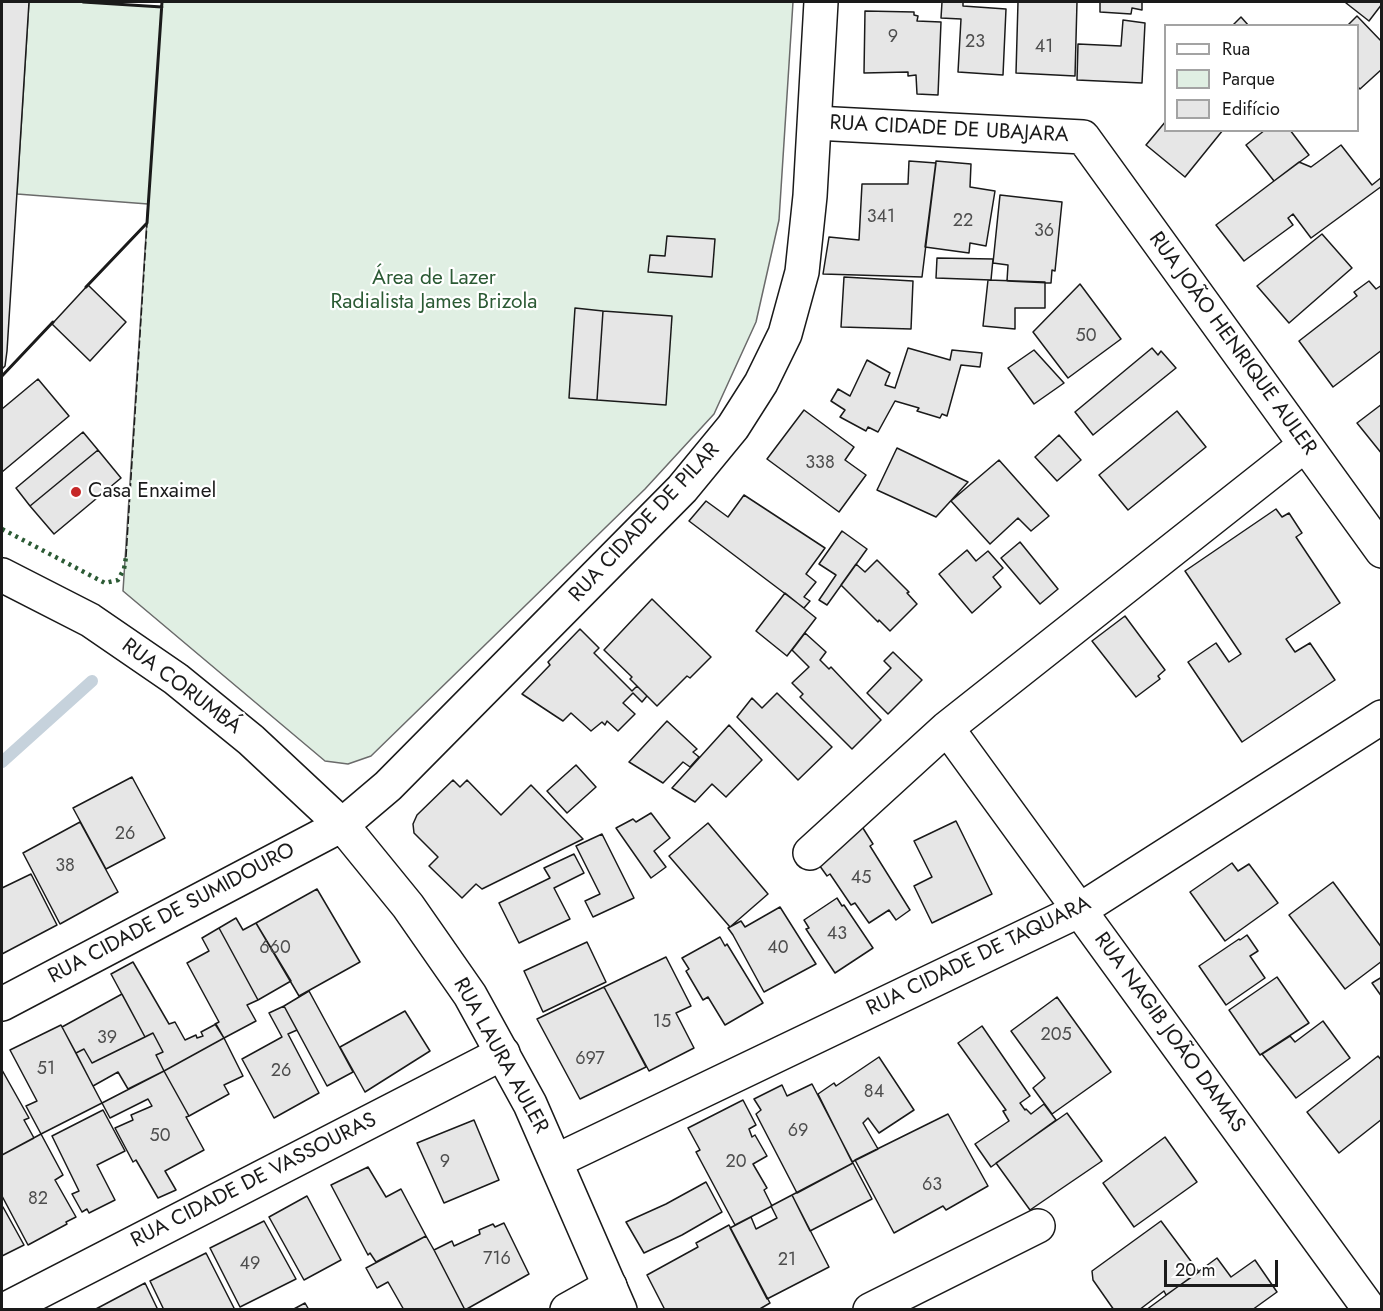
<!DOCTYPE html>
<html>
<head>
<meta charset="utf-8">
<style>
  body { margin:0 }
  #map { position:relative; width:1383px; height:1311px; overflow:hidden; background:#fff; font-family:Jost,sans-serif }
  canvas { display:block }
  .frame { position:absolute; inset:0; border:3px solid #1a1a1a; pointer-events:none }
  .legend { position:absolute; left:1164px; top:24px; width:195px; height:108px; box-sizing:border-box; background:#fff; border:2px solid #a3a3a3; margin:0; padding:8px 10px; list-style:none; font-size:18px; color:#1a1a1a }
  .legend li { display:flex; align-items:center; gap:12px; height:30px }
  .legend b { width:30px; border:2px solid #a3a3a3 }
  .scale { position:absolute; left:1164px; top:1260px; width:114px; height:27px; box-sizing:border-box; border:3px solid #1a1a1a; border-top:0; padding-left:8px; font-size:18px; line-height:21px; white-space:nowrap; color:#1a1a1a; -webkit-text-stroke:4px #fff; paint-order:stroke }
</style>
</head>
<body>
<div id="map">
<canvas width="1383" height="1311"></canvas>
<div class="frame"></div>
<ul class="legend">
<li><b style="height:8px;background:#fff"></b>Rua</li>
<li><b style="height:16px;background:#e0efe3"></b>Parque</li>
<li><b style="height:16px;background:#e6e6e6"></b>Edifício</li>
</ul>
<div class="scale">20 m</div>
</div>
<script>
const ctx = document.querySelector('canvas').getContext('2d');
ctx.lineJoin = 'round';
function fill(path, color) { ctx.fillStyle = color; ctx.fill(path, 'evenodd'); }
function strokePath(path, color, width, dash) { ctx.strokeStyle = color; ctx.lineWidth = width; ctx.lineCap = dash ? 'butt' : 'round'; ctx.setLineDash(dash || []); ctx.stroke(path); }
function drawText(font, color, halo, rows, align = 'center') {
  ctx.font = font + ' Jost,sans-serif'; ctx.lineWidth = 4.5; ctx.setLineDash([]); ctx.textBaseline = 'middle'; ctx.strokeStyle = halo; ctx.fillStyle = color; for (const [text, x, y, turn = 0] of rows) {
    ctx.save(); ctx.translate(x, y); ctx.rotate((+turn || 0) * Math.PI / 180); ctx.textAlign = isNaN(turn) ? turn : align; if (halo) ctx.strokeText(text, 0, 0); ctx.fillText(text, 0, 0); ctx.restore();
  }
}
const green = new Path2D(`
  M29,2H83L162,7V2H793L779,220L756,322L714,414L645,489L371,756L348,764L325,761L123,591L148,204L17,194Z`);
const stream = new Path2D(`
  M2,762L92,681`);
const building = new Path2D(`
  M2,2H29L7,351L5,366L2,369Z
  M942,2H963V6L1006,9L1003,75L958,72L961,19L941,18Z
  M1018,2H1077L1075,76L1016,73Z
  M1100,2H1142V10L1132,8L1131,14L1100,12Z
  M1348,2H1382V4L1369,21L1346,3Z
  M865,11L914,12V15L918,16L917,21L941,22L938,95L917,94L916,75L908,76V72L864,73Z
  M1357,16L1382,42V69L1360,89L1358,87V26H1347Z
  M1241,17L1249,26H1232Z
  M1123,20L1145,23L1142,83L1077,80L1078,44L1121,46Z
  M1166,121V130H1223L1185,177L1146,145Z
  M1265,130H1290L1309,155L1274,181L1246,145Z
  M1341,145L1372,185L1382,177V186L1311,238L1293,214L1288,218L1293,225L1244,261L1216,225L1299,162L1311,167Z
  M909,161L936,163L922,277L823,274L829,237L859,240L862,184H908Z
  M936,161L971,164L970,187L995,191L986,246L970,243L969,253L925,247Z
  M1000,195L1062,202L1055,271L1052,270L1051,283L1007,281L1008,265L993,263Z
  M1322,234L1352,268L1289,323L1257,286Z
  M667,236L715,239L712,277L648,272L650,255L665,256Z
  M937,258L993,259L991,280L936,278Z
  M844,277L913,281L911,329L841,327Z
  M988,280L1045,282V308H1015V329L983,326Z
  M1369,281L1376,289L1382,285V350L1333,387L1299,341L1357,296L1354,292Z
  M1080,284L1121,339L1068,378L1033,332Z
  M88,285L126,322L90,361L52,324Z
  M575,308L603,311L597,400L569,398Z
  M603,311L672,316L666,405L597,400Z
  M908,348L950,360L952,350L982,353L980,367L961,365L947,416L942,414L940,418L917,411L919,408L895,401L878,432L868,427L866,431L840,417L845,410L831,401L838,389L850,396L867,360L890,373L885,385L895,388Z
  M1152,348L1158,355L1161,351L1176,368L1093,435L1075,412Z
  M1034,350L1064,383L1034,404L1008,368Z
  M38,379L69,416L2,472V409Z
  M1382,404V454L1357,423Z
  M804,410L854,447L845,460L866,475L839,512L767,459Z
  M1177,411L1206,447L1128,510L1099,475Z
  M83,432L98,450L30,506L16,488Z
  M1059,435L1081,460L1057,481L1035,457Z
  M897,448L968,482L936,517L877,490Z
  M98,450L121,478L54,534L30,506Z
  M999,460L1049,516L1031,531L1018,518L990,544L951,501Z
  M744,495L825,548L806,574L816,582L804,597L810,601L804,608L689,521L706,501L728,517Z
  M1276,509L1282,517L1289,513L1302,533L1296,537L1340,603L1286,639L1295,652L1310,643L1335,680L1242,742L1188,662L1216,643L1229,662L1241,654L1185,571Z
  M842,531L867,549L827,605L819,600L836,575L819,564Z
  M1020,542L1058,589L1040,604L1001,558Z
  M967,550L976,561L988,551L1003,568L993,577L1001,587L972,613L939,574Z
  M877,560L909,592L907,593L917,604L890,631L879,620L878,622L841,585L856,564L865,572Z
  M785,593L816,618L787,656L756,631Z
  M652,599L711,657L690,678L687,676L657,706L630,679L632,677L604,650Z
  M1125,616L1165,670L1158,676L1160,679L1136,697L1092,641Z
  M580,629L599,648L594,653L632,691L637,686L647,696L642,702L633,693L623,703L635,714L618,731L607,721L605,725L602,722L591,731L571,713L563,721L522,694L550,665L548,662Z
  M805,633L826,652L820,660L829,669L831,667L881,720L852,749L800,697L803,694L792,683L809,667L792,650Z
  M893,652L922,680L888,714L867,693L891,668L884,661Z
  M777,693L832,747L798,780L737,717L752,698L762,708Z
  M667,721L697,749L693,752L699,757L690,767L683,762L663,783L629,762Z
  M729,725L762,760L726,797L712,784L695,802L672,788Z
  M576,765L596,787L567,813L547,791Z
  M132,777L165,838L106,869L73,808Z
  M453,780L460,787L467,780L501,815L531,785L583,839L482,889L476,884L462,898L429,866L438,857L414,833L413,824L417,815Z
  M651,813L670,838L654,851L666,867L651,878L616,828L633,819L636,822Z
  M956,821L992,894L932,923L914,886L932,877L914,841Z
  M80,822L118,892L60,924L23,853Z
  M708,823L768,894L730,927L669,856Z
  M861,825L873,844L870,846L910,910L896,920L889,910L869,923L855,903L851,905L830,874L827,876L817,862Z
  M602,834L634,898L593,917L585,901L600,894L576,846Z
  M574,854L584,873L554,888L570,919L519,943L499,903L550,878L544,868Z
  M1232,863L1238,871L1249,864L1278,903L1225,941L1190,892Z
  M31,874L57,925L2,954V888Z
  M1333,882L1382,948V961L1345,989L1289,915Z
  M317,889L360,962L299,996L256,923Z
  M837,898L842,906L844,905L873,948L835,973L806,929L809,928L804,920Z
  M780,907L816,964L764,992L733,935L728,928L741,921L745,927Z
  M236,918L243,930L256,923L291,981L258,1000L219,928Z
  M219,928L258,1000L247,1005L256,1021L224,1038L215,1024L219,1022L187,963L209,951L202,938Z
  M1247,935L1258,951L1250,956L1265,978L1226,1005L1199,966L1239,939L1240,940Z
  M720,937L725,946L727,944L763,1003L725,1025L708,997L703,1000L686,971L689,969L682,958Z
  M587,942L606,982L543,1012L524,971Z
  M666,957L691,1006L676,1013L694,1048L649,1071L604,987Z
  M133,962L169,1024L175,1022L185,1040L196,1035L197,1038L203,1036L201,1032L216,1024L224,1038L164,1071L156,1055L163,1052L153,1033L145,1037L111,974Z
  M1277,977L1309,1023L1260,1055L1229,1010Z
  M1382,977V997L1372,983Z
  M604,987L646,1067L580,1099L537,1019Z
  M309,991L353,1072L327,1086L284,1006Z
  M122,994L145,1037L92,1063L84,1049L76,1053L62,1027Z
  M1057,997L1111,1072L1052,1114L1033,1088L1045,1078L1011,1031Z
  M284,1006L297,1030L288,1034L319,1093L274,1118L242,1059L282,1037L269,1013Z
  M405,1011L430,1051L365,1092L340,1047Z
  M1323,1021L1350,1058L1296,1098L1262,1054L1290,1036L1295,1042Z
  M61,1025L102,1103L41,1134L26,1106L37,1101L10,1050Z
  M982,1026L1030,1096L1020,1103L1025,1110L1026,1109L1031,1114L1044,1104L1056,1120L991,1167L975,1144L1009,1121L1003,1111L1006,1110L958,1043Z
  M153,1033L163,1052L156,1055L164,1071L128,1089L118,1072L93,1086L76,1053L84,1049L92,1063Z
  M224,1038L243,1076L224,1085L229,1094L189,1116L164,1071Z
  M1378,1056L1382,1061V1119L1339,1153L1307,1112Z
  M879,1057L914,1110L879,1133L868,1118L863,1123L878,1149L852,1162L818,1094L834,1083L836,1086Z
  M2,1070L29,1118L24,1120L34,1138L2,1155Z
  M164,1071L189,1116L186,1117L204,1150L165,1171L176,1190L158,1198L136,1160L133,1162L115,1128L133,1120L131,1115L152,1106L148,1099L110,1118L102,1103Z
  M812,1084L853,1163L797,1193L756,1114L761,1110L754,1099L782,1085L787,1096Z
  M743,1100L756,1125L749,1129L752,1137L755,1135L767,1156L753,1164L767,1188L764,1190L772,1206L735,1225L696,1152L700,1150L688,1128Z
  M103,1110L125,1151L97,1165L115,1200L89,1213L87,1209L82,1212L72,1194L79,1191L52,1136Z
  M1067,1113L1102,1161L1030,1210L996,1163Z
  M948,1114L988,1186L946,1210L943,1206L894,1233L855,1160Z
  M474,1120L499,1180L444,1203L417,1143Z
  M41,1134L63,1175L55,1180L76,1217L66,1222L67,1224L28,1245L2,1196V1155Z
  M1165,1137L1197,1182L1134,1227L1103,1183Z
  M853,1163L872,1199L810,1231L792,1195Z
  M368,1167L386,1197L401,1189L426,1236L376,1262L370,1253L368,1255L331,1185Z
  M706,1182L722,1212L682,1235L644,1253L626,1222L666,1204Z
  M792,1195L829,1267L767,1299L730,1228L751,1217L756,1229L777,1218L771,1206Z
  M307,1196L341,1260L304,1280L269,1217Z
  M3,1207L24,1245L2,1256V1208Z
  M264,1221L296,1279L240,1307L210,1248Z
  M1161,1221L1199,1272L1166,1295L1164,1291L1139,1310H1114L1093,1280L1092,1271Z
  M504,1223L529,1274L465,1310L434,1250L452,1241L454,1246L480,1234L479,1230L493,1224L495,1227Z
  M729,1225L770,1303L758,1310H665L647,1275L698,1247L696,1243Z
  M426,1236L434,1250L465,1310H404L388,1282L377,1288L366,1268Z
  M206,1253L235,1310H164L150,1281Z
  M1217,1258L1231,1277L1255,1260L1277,1292L1252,1310H1146Z
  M145,1283L158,1310H94Z
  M305,1303L309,1310H292Z`);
const street = new Path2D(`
  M815,123L1083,137L1382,551
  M947,728L1370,1310
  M810,853L947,728L1305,445
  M556,1161L1080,910L1382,717
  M4,1310L503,1053
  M567,1310L610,1286
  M870,1310L1038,1226`);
const secondary = new Path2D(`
  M2,575L90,620L176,679L251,740L342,825L408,906L470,995L530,1104L620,1310
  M2,1004L342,825L388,786L682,489L733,427L761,383L785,334L802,272L810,196L821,2`);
const hedge = new Path2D(`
  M2,529L105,583L118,580L124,569L126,557`);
const fence = new Path2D(`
  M126,557L147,223`);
const wall = new Path2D(`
  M83,2L162,7
  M86,287L147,223L162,2
  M2,376L53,322`);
const markers = [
  [76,492,6,"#c62828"]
];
const numberNames = [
  ["9",893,38],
  ["23",975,43],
  ["41",1044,48],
  ["341",881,218],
  ["22",963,222],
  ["36",1044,232],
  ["50",1086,337],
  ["338",820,464],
  ["26",125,835],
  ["38",65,867],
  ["45",861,879],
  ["43",837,935],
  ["660",275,949],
  ["40",778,949],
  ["15",662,1023],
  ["205",1056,1036],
  ["39",107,1039],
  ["697",590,1060],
  ["51",46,1070],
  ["26",281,1072],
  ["84",874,1093],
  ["69",798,1132],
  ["50",160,1137],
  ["9",445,1163],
  ["20",736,1163],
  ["63",932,1186],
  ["82",38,1200],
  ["716",497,1260],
  ["21",787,1261],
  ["49",250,1265]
];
const streetNames = [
  ["RUA CIDADE DE UBAJARA",949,130,3],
  ["RUA JOÃO HENRIQUE AULER",1232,344,54],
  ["RUA CIDADE DE PILAR",645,523,-47],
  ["RUA CORUMBÁ",181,687,37],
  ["RUA CIDADE DE SUMIDOURO",172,914,-28],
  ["RUA CIDADE DE TAQUARA",979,957,-26],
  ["RUA NAGIB JOÃO DAMAS",1169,1033,54],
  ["RUA LAURA AULER",500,1056,61],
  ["RUA CIDADE DE VASSOURAS",254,1181,-27]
];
const parkNames = [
  ["Área de Lazer",434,279],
  ["Radialista James Brizola",434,303]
];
const poiNames = [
  ["Casa Enxaimel",88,492]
];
fill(green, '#e0efe3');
strokePath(green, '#6a6a6a', 1.5);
strokePath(stream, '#c6d2dc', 12);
fill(building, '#e6e6e6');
strokePath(building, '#1a1a1a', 1.5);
strokePath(street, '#1a1a1a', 36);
strokePath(secondary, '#1a1a1a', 36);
strokePath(street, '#fff', 33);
strokePath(secondary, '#fff', 33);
strokePath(hedge, '#2b5a34', 4.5, [3, 4.5]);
strokePath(fence, '#1a1a1a', 1.5, [8, 3]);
strokePath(wall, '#1a1a1a', 3);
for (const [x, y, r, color] of markers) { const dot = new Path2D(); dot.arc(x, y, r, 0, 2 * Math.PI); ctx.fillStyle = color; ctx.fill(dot); strokePath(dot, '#fff', 2); }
drawText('18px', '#4d4d4d', null, numberNames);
drawText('21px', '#1a1a1a', '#fff', streetNames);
drawText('21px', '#2b5a34', '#fff', parkNames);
drawText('21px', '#1a1a1a', '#fff', poiNames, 'left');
</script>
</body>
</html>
